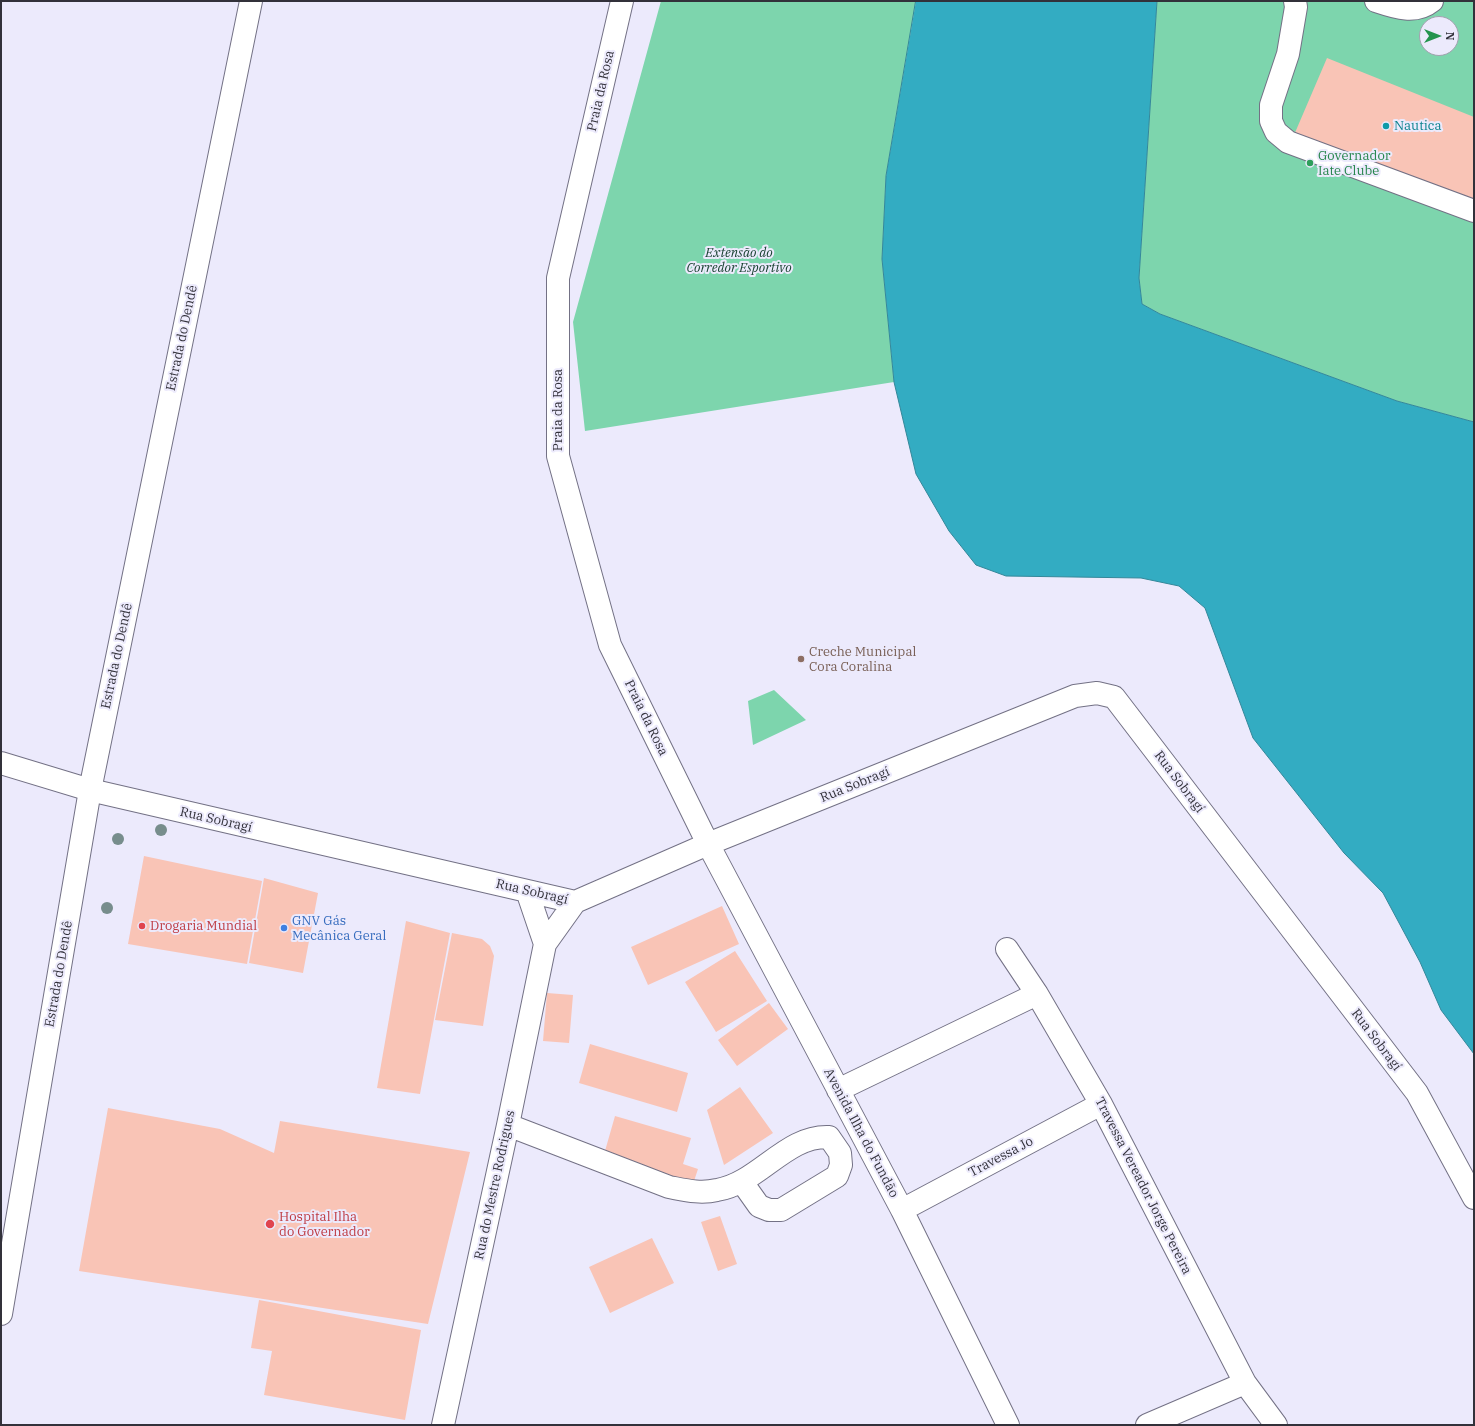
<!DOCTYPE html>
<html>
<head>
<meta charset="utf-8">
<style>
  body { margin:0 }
  #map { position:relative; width:1475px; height:1426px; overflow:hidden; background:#eceafc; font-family:"IBM Plex Serif",serif }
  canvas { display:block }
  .frame { position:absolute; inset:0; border:2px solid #32313a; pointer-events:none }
  .north { position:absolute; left:1419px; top:16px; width:40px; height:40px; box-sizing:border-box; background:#eceafc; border:1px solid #a2a0ae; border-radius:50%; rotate:90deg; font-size:11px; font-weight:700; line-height:16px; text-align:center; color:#32313a }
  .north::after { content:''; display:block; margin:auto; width:14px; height:18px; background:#24944e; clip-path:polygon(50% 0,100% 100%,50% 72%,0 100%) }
</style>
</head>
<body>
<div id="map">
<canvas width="1475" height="1426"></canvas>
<div class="frame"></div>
<div class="north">N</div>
</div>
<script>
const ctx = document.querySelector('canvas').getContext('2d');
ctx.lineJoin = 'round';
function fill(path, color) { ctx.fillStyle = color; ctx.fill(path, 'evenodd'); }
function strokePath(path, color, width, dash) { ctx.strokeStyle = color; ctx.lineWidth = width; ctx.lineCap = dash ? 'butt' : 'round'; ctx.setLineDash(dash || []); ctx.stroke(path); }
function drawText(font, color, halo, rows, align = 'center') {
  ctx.font = font + ' "IBM Plex Serif",serif'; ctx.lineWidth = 4; ctx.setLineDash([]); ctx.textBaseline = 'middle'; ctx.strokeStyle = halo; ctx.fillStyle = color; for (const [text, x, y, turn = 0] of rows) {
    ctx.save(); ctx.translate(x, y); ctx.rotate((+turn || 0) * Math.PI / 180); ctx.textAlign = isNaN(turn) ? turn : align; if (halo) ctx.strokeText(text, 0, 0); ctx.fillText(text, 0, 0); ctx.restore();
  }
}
const green = new Path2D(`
  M661,1H916L886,176L882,259L894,382L585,431L573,322Z
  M1157,1H1474V422L1397,401L1160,314L1142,304L1139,278ZM1427,24H1451V48H1427Z
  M774,690L806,720L753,745L748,701Z`);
const water = new Path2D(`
  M916,1H1157L1139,278L1142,304L1160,314L1397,401L1474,422V1054L1441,1010L1420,962L1383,893L1344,853L1253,738L1205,608L1179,586L1141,578L1006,576L976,565L949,531L916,474L894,382L882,259L886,176Z`);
const building = new Path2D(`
  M1327,58L1474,117V202L1294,135Z
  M144,856L262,881L247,964L128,944Z
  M264,878L318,893L303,973L249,963Z
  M722,906L739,944L648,985L631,947Z
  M406,921L450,933L420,1094L377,1088Z
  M452,933L482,939L490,946L494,956L483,1026L435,1020Z
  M735,951L767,1001L716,1032L685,982Z
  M547,993L573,995L569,1043L543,1041Z
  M769,1003L788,1029L737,1066L718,1040Z
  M590,1044L688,1073L677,1112L579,1083Z
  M740,1087L773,1133L724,1165L707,1110Z
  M108,1108L220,1129L274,1153L280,1121L470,1152L428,1324L79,1271Z
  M615,1116L691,1138L683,1164L698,1169L693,1184L603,1158Z
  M720,1216L737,1264L718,1271L701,1222Z
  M652,1238L674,1283L610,1313L589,1267Z
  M259,1300L421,1330L405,1420L264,1395L272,1351L251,1348Z`);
const minor = new Path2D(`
  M622,1L558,278V456L610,645L708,844L902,1210L1008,1425
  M1295,1L1296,7L1288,54L1271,105V121L1276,132L1288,142L1474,211
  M1376,1C1394,7 1415,15 1432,1
  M1,763L90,790L575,902L708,844L1075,696L1097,693L1114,697L1417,1093L1474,1198
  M527,891L545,944
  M1007,949L1037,994L1101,1104L1245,1383L1276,1425
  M838,1090L1037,994
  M508,1125L669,1187C685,1190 700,1194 717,1190C759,1183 786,1135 829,1137L840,1153L841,1165L837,1176L781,1210H769L759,1206L742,1182
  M902,1210L1101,1104
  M443,1425L508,1125L545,944L575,902
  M1147,1425L1245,1383`);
const major = new Path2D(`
  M1,1314L90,790L251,1`);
const trees = [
  [161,830],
  [118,839],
  [107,908]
];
const markers = [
  [1386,126,4,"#0f9aa8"],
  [1310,163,4,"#2e9e5b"],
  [801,659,4,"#8d6e63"],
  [142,926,4,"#e0444e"],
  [284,928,4,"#3f7fe0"],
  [270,1224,5,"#e0444e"]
];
const streetNames = [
  ["Praia da Rosa",601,91,-77],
  ["Estrada do Dendê",182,338,-78],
  ["Praia da Rosa",558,410,-90],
  ["Estrada do Dendê",117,656,-78],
  ["Praia da Rosa",646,718,64],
  ["Rua Sobragí",1179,782,53],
  ["Rua Sobragí",855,785,-22],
  ["Rua Sobragí",216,820,13],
  ["Rua Sobragí",532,892,13],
  ["Estrada do Dendê",59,974,-80],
  ["Rua Sobragí",1376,1040,53],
  ["Avenida Ilha do Fundão",861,1133,62],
  ["Travessa Jo",1001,1157,-28],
  ["Rua do Mestre Rodrigues",495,1185,-78],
  ["Travessa Vereador Jorge Pereira",1143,1186,63]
];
const cultureNames = [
  ["Nautica",1394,126]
];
const leisureNames = [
  ["Governador",1318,156],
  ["Iate Clube",1318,171]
];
const parkNames = [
  ["Extensão do",739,253],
  ["Corredor Esportivo",739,268]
];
const educationNames = [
  ["Creche Municipal",809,652],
  ["Cora Coralina",809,667]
];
const shopNames = [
  ["GNV Gás",292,921],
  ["Mecânica Geral",292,936]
];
const healthNames = [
  ["Drogaria Mundial",150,926],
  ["Hospital Ilha",279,1217],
  ["do Governador",279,1232]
];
fill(green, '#7dd5ad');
fill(water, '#33acc2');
strokePath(water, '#338799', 1);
fill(building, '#f9c4b6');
strokePath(minor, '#737185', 24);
strokePath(major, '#737185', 24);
strokePath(minor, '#fff', 22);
strokePath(major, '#fff', 22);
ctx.fillStyle = '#778d8c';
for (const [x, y] of trees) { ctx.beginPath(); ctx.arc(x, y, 6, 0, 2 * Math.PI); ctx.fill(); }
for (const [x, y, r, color] of markers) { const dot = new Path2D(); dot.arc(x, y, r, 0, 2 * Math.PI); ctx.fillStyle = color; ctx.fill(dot); strokePath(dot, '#eceafc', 1.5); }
drawText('13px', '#32313a', '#eceafc', streetNames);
drawText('13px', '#0d838f', '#eceafc', cultureNames, 'left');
drawText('13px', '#27864d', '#eceafc', leisureNames, 'left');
drawText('italic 13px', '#184130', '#eceafc', parkNames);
drawText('13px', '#785e54', '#eceafc', educationNames, 'left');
drawText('13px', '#366cbe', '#eceafc', shopNames, 'left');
drawText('13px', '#be3a42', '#eceafc', healthNames, 'left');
</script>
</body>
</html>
